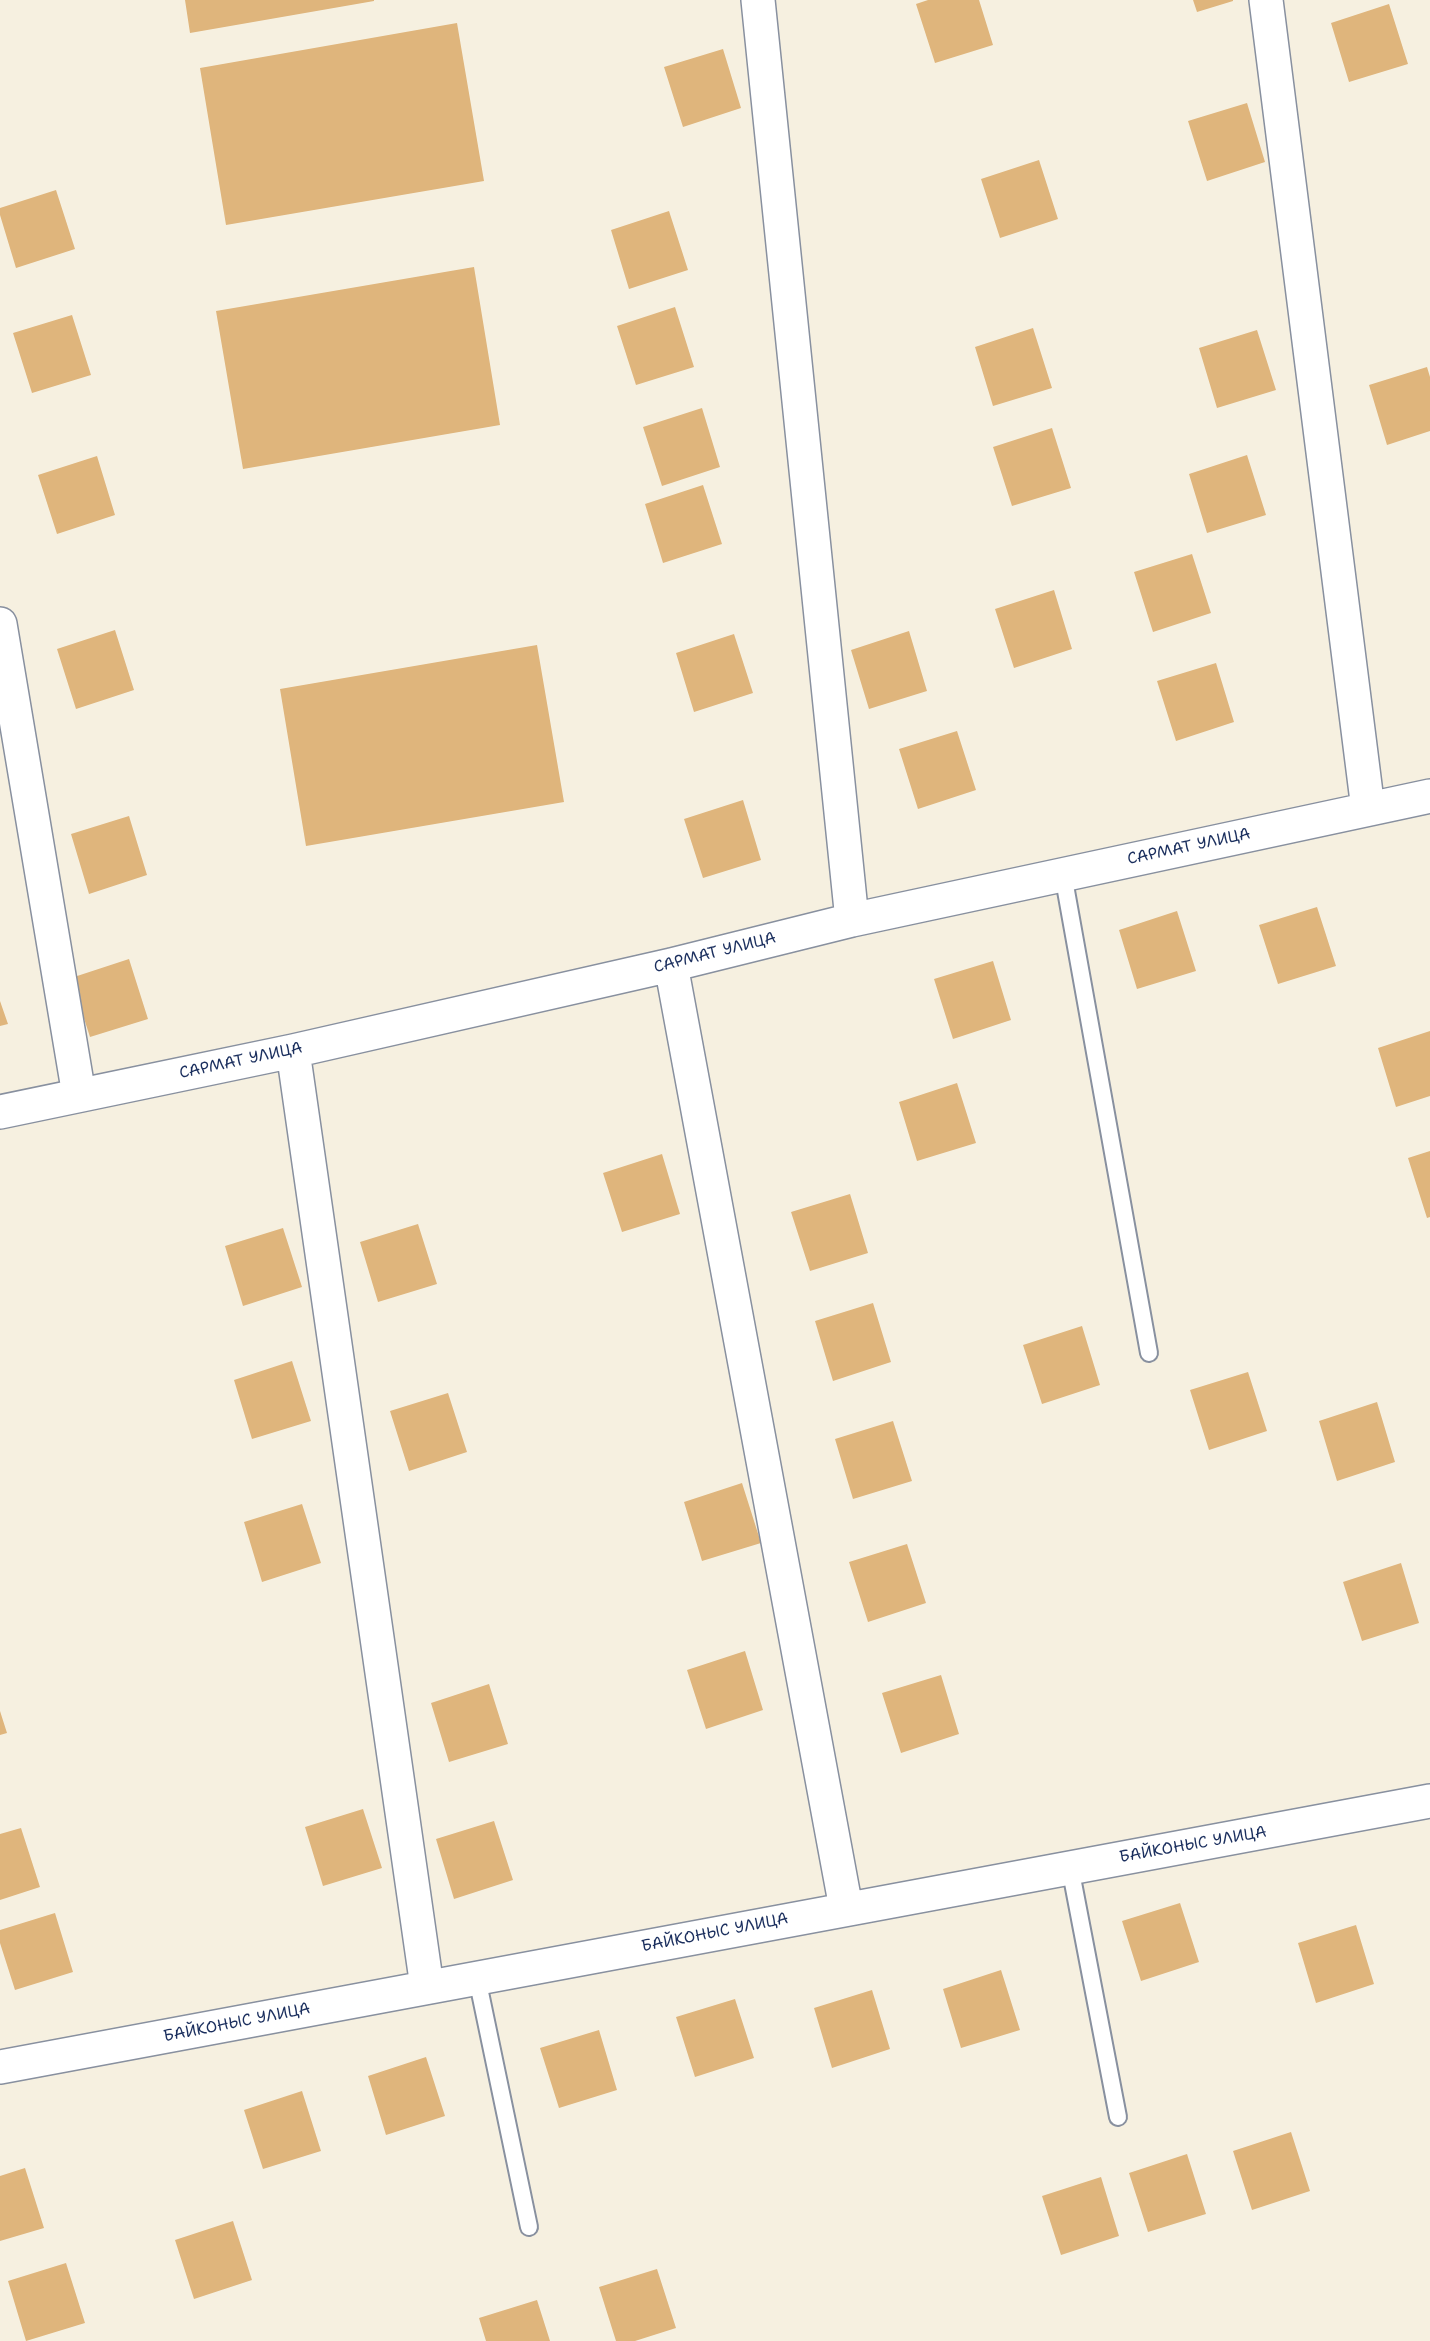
<!DOCTYPE html>
<html>
<head>
<meta charset="utf-8">
<style>
  body { margin:0 }
  canvas { display:block; background:#f6f0e0 }
</style>
</head>
<body>
<canvas width="1430" height="2341"></canvas>
<script>
const ctx = document.querySelector('canvas').getContext('2d');
ctx.lineJoin = 'round';
function fill(path, color) { ctx.fillStyle = color; ctx.fill(path, 'evenodd'); }
function strokePath(path, color, width, dash) { ctx.strokeStyle = color; ctx.lineWidth = width; ctx.lineCap = dash ? 'butt' : 'round'; ctx.setLineDash(dash || []); ctx.stroke(path); }
function drawText(font, color, halo, rows, align = 'center') {
  ctx.font = font + ' "Shantell Sans",sans-serif'; ctx.lineWidth = 5; ctx.setLineDash([]); ctx.textBaseline = 'middle'; ctx.strokeStyle = halo; ctx.fillStyle = color; for (const [text, x, y, turn = 0] of rows) {
    ctx.save(); ctx.translate(x, y); ctx.rotate((+turn || 0) * Math.PI / 180); ctx.textAlign = isNaN(turn) ? turn : align; if (halo) ctx.strokeText(text, 0, 0); ctx.fillText(text, 0, 0); ctx.restore();
  }
}
const building = new Path2D(`
  M185,0H374V1L190,33Z
  M928,0H979L993,45L935,63L916,4Z
  M1193,0H1233V1L1197,12Z
  M1389,4L1408,64L1349,82L1331,23Z
  M457,23L484,181L226,225L200,68Z
  M723,49L741,108L683,127L664,67Z
  M1247,103L1265,162L1207,181L1188,121Z
  M1039,160L1058,219L1000,238L981,179Z
  M56,190L75,249L16,268L0,215V208Z
  M669,211L688,270L629,289L611,230Z
  M474,267L500,425L243,469L216,311Z
  M675,307L694,367L636,385L617,326Z
  M72,315L91,375L32,393L13,333Z
  M1033,328L1052,388L993,406L975,347Z
  M1257,330L1276,390L1217,408L1199,348Z
  M1427,367L1430,377V431L1387,445L1369,385Z
  M702,408L720,467L662,486L643,427Z
  M1052,428L1071,488L1012,506L993,447Z
  M1247,455L1266,515L1207,533L1189,474Z
  M97,456L115,515L57,534L38,475Z
  M703,485L722,544L663,563L645,504Z
  M1192,554L1211,613L1153,632L1134,572Z
  M1054,590L1072,649L1014,668L995,609Z
  M115,630L134,690L76,709L57,649Z
  M909,631L927,691L869,709L851,650Z
  M734,634L753,693L694,712L676,653Z
  M537,645L564,802L306,846L280,689Z
  M1216,663L1234,722L1176,741L1157,681Z
  M957,731L976,790L918,809L899,749Z
  M743,800L761,860L703,878L684,819Z
  M129,816L147,875L89,894L71,834Z
  M1317,907L1336,966L1278,984L1259,925Z
  M1177,911L1196,971L1137,989L1119,930Z
  M129,959L148,1019L90,1037L71,978Z
  M993,961L1011,1020L953,1039L934,979Z
  M0,1001L8,1024L0,1026Z
  M1430,1031V1096L1396,1107L1378,1048Z
  M957,1083L976,1143L917,1161L899,1102Z
  M1430,1151V1217L1427,1218L1408,1158Z
  M662,1154L680,1214L622,1232L603,1173Z
  M850,1194L868,1253L810,1271L791,1212Z
  M418,1224L437,1284L378,1302L360,1242Z
  M283,1228L302,1287L243,1306L225,1246Z
  M873,1303L891,1362L833,1381L815,1321Z
  M1082,1326L1100,1385L1042,1404L1023,1345Z
  M292,1361L311,1421L252,1439L234,1380Z
  M1248,1372L1267,1431L1209,1450L1190,1390Z
  M448,1393L467,1452L409,1471L390,1411Z
  M1377,1402L1395,1462L1337,1481L1319,1421Z
  M893,1421L912,1481L853,1499L835,1439Z
  M742,1483L761,1543L702,1561L684,1502Z
  M302,1504L321,1563L262,1582L244,1522Z
  M907,1544L926,1603L868,1622L849,1562Z
  M1401,1563L1419,1623L1362,1641L1343,1582Z
  M745,1651L763,1710L706,1729L687,1670Z
  M941,1675L959,1734L901,1753L882,1693Z
  M489,1684L508,1744L449,1762L431,1703Z
  M0,1711L7,1733L0,1735Z
  M363,1809L382,1868L323,1886L305,1827Z
  M494,1821L513,1880L454,1899L436,1839Z
  M21,1828L40,1887L0,1900V1834Z
  M1180,1903L1199,1962L1141,1981L1122,1921Z
  M55,1913L73,1972L15,1990L0,1943V1930Z
  M1356,1925L1374,1984L1316,2003L1298,1943Z
  M1001,1970L1020,2030L961,2048L943,1989Z
  M872,1990L890,2049L832,2068L814,2008Z
  M735,1999L754,2058L695,2077L676,2017Z
  M599,2030L617,2090L559,2108L540,2048Z
  M426,2057L445,2116L386,2135L368,2076Z
  M302,2091L321,2151L263,2169L244,2110Z
  M1291,2132L1310,2191L1252,2210L1233,2151Z
  M1187,2154L1206,2214L1148,2232L1129,2173Z
  M25,2168L44,2228L0,2241V2176Z
  M1101,2177L1119,2236L1061,2255L1042,2196Z
  M233,2221L252,2280L194,2299L175,2240Z
  M66,2263L85,2323L26,2341L8,2281Z
  M657,2269L676,2328L635,2341H616L599,2287Z
  M537,2300L550,2341H486L479,2318Z`);
const lane = new Path2D(`
  M1063,874L1149,1353
  M1070,1867L1118,2117
  M477,1978L529,2227`);
const street = new Path2D(`
  M758,0L852,920
  M1266,0L1368,809
  M0,624L79,1095
  M671,965L846,1908
  M293,1051L427,1987
  M0,1112L293,1051L671,965L852,920L1430,796
  M0,2067L1430,1801`);
const streetNames = [
  ["САРМАТ УЛИЦА",1189,847,-12],
  ["САРМАТ УЛИЦА",715,953,-14],
  ["САРМАТ УЛИЦА",241,1061,-12],
  ["БАЙКОНЫС УЛИЦА",1193,1845,-10],
  ["БАЙКОНЫС УЛИЦА",715,1933,-11],
  ["БАЙКОНЫС УЛИЦА",237,2023,-11]
];
fill(building, '#dfb57c');
strokePath(lane, '#88909f', 20);
strokePath(street, '#88909f', 36);
strokePath(lane, '#fff', 16);
strokePath(street, '#fff', 33);
drawText('16px', '#1b2f5e', '#fff', streetNames);
</script>
</body>
</html>
